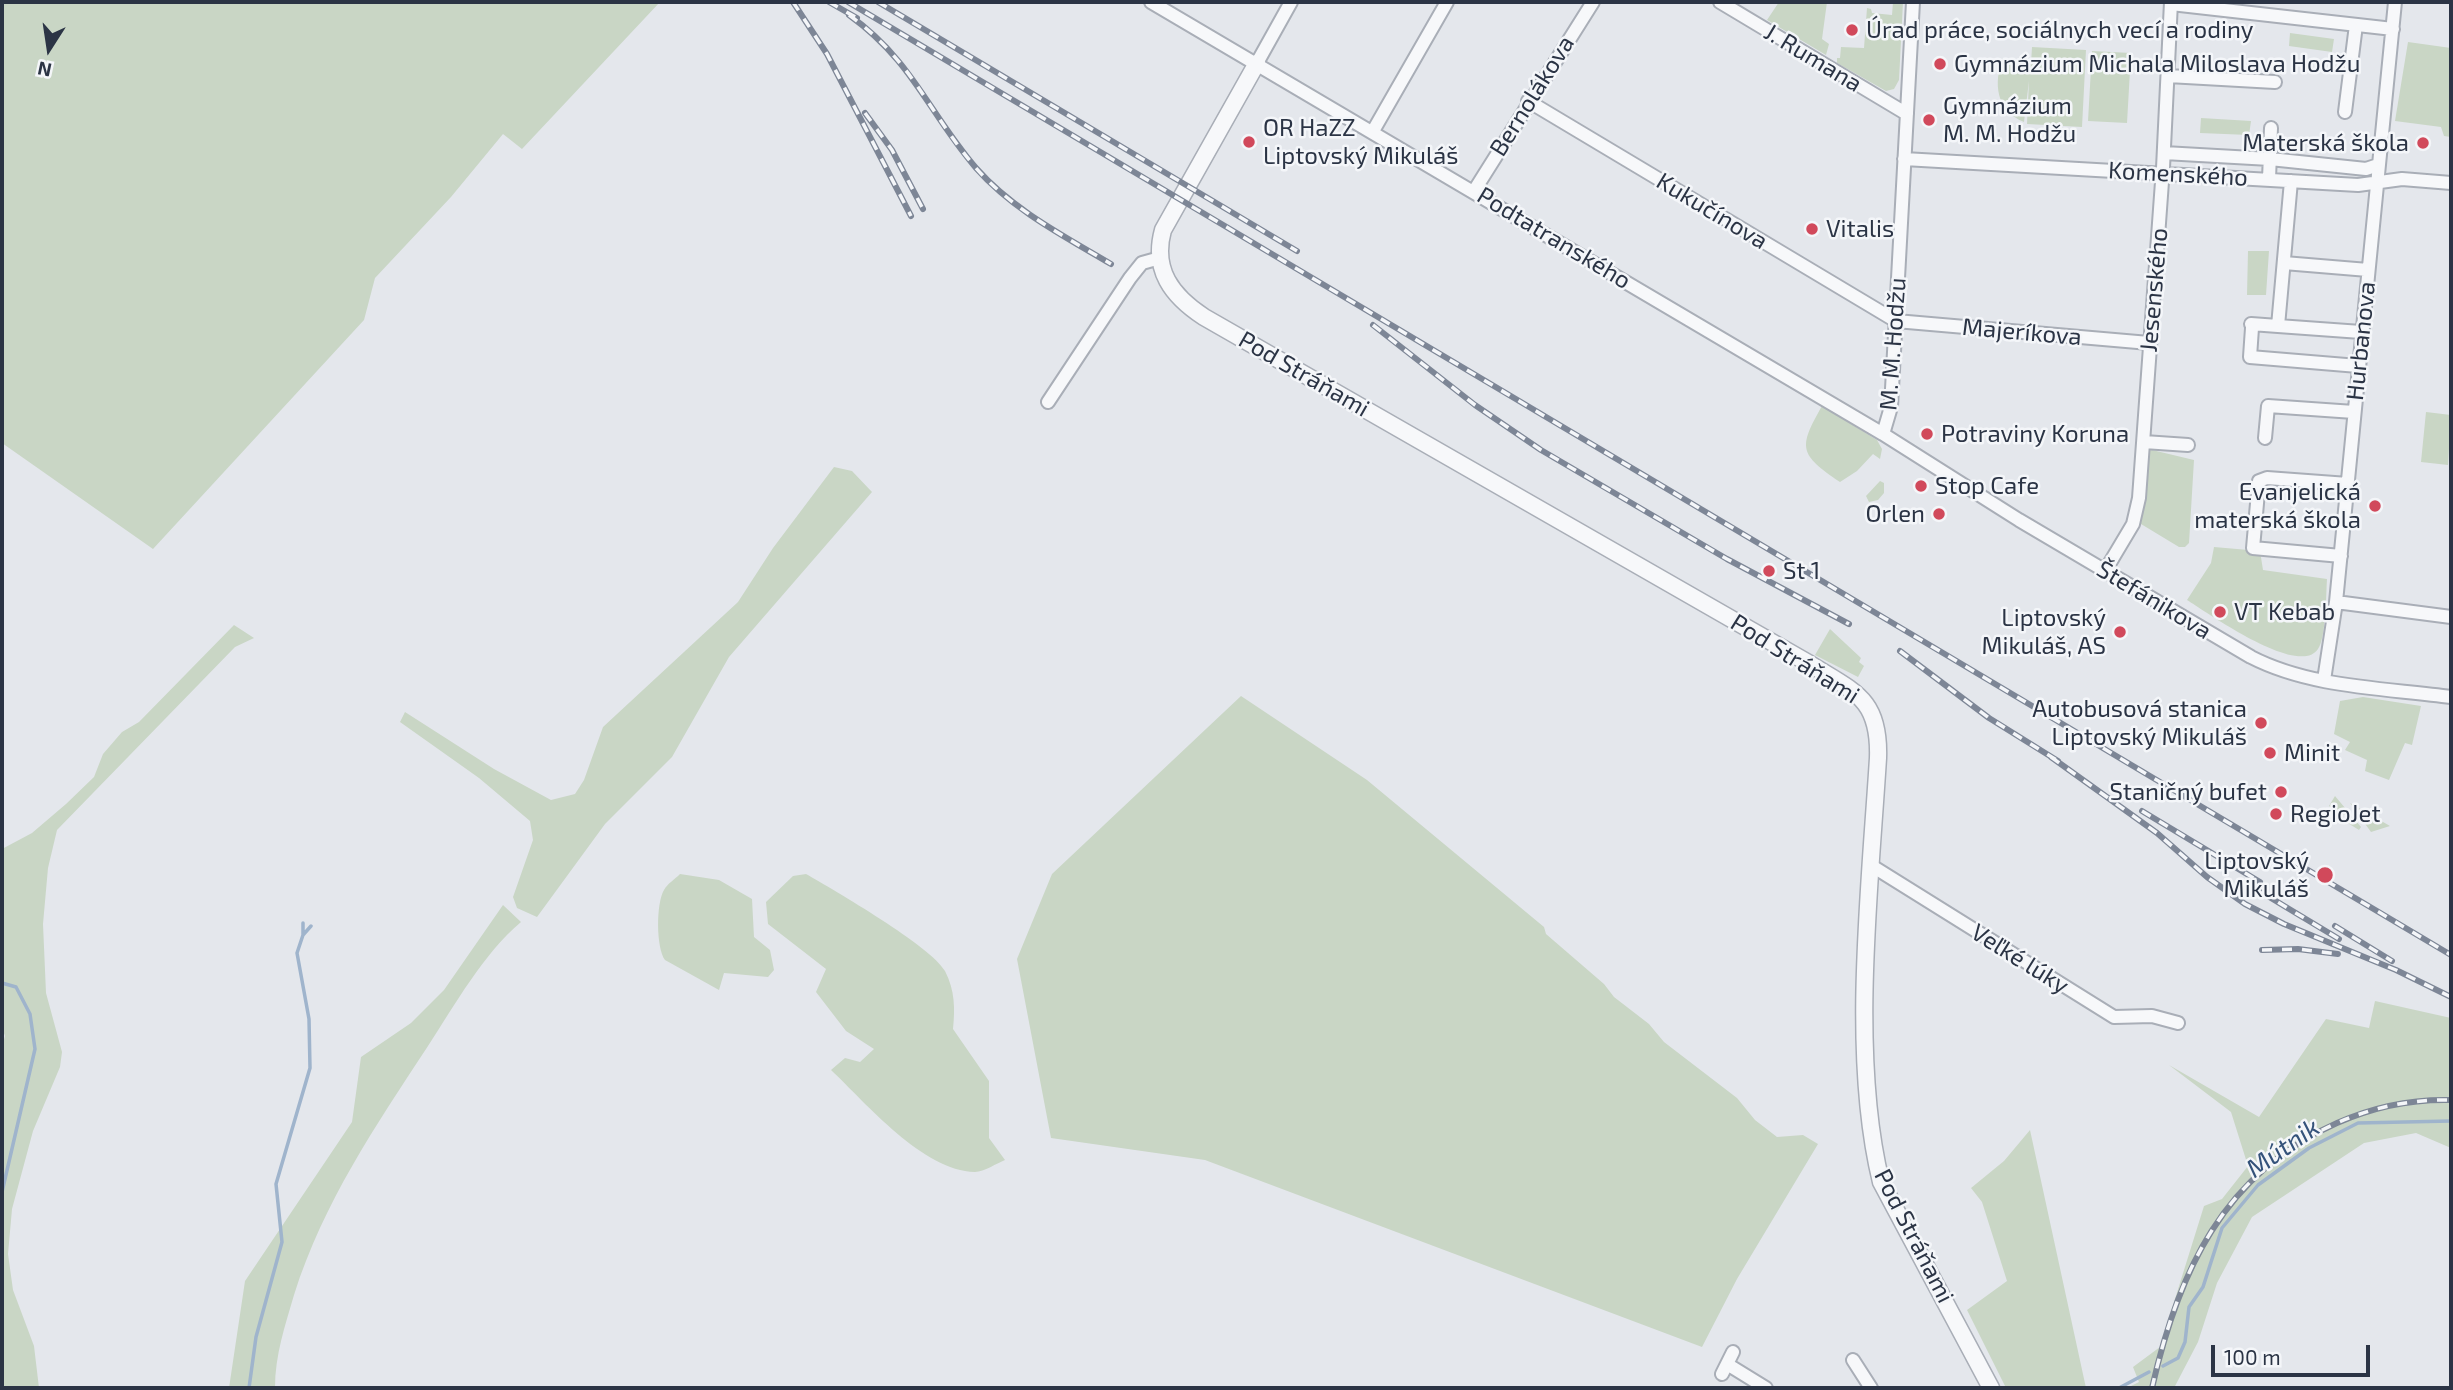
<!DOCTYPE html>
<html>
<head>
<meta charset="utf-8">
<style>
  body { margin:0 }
  #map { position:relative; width:2453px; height:1390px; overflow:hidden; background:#e4e7ec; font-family:"Exo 2",sans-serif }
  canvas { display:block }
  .frame { position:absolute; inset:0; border:4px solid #2b3445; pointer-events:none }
  .north { position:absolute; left:14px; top:14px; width:70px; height:70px; -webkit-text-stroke:5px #f4f6f9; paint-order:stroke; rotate:192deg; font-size:19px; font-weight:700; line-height:28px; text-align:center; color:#2b3445 }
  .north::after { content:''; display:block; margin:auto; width:24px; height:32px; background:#2b3445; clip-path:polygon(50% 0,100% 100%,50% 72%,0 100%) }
  .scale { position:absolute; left:2211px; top:1345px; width:159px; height:32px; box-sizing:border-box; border:4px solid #2b3445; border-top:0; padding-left:9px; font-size:21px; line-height:24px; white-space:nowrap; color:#2b3445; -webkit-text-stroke:5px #f4f6f9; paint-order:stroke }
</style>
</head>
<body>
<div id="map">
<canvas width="2453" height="1390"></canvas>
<div class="frame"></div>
<div class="north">N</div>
<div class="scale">100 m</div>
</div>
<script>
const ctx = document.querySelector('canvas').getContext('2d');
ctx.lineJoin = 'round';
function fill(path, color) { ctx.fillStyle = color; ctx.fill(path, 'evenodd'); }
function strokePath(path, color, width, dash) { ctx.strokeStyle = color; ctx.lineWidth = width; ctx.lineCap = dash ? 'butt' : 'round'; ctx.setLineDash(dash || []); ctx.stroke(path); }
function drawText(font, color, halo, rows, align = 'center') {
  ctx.font = font + ' "Exo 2",sans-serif'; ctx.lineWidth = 5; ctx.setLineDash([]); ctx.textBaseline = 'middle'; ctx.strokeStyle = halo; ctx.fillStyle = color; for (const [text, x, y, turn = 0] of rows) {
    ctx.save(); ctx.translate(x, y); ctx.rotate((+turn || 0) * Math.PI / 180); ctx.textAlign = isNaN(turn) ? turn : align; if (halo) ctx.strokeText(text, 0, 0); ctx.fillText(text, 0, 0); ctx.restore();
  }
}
const green = new Path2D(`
  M2,2H660L522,149L503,134L451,197L375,278L364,320L153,549L2,443Z
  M1779,2H1827L1822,39L1829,44L1826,55L1767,20Z
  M1893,2H1903L1899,80L1894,89L1886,91L1837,63V58H1840L1841,47L1864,48L1867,8L1871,9L1872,13L1892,15Z
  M2290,33L2334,39L2332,52L2289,46Z
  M2408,42L2451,48V137L2444,136L2441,127L2395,121Z
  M2032,47L2086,50L2082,127L2027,124L2029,81L2024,122C1996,111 1993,83 2003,58L2031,64Z
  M2092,51L2131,53L2127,123L2088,121Z
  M2201,118L2251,121L2249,135L2200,133Z
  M2248,251H2269L2266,295H2247Z
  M1822,406L1877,440L1882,449L1880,459L1873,454L1857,471L1840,482C1799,454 1798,448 1822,406Z
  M2426,412L2451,415L2448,465L2421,462Z
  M2152,450L2194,460L2189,543L2185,547H2179L2141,524L2139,518L2147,451Z
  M834,467L852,471L872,492L729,657L672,757L605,824L537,917L517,908L513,897L533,840L530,821L479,778L400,722L405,712L494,769L551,800L575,794L584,780L603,727L738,602L773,548Z
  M1880,481L1884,483V493L1878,500L1869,502L1866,496Z
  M2214,547L2260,551L2263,570L2327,579C2326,594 2326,638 2318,649C2299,678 2208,613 2187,600L2211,563Z
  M234,625L254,638L235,647L57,830L48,868L43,924L46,993L62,1052L60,1067L33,1131L12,1209L8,1254L13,1290L34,1346L39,1388H2V1046L5,1036L2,1028V849L32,833L66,804L94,777L103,754L122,732L139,722Z
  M1830,629L1861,658L1859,662L1864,666L1858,677L1815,655Z
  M1241,696L1367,780L1544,927L1546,934L1604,984L1614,997L1649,1024L1664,1042L1737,1098L1755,1120L1777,1137L1803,1135L1818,1144L1737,1279L1702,1347L1205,1160L1051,1138L1017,959L1052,874Z
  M2363,697L2421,706L2412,745L2405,743L2389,780L2365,771L2367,760L2345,750L2350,742L2334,734L2340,701Z
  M2335,796L2361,827L2359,830L2346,822L2348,817L2329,806Z
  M2350,803L2390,826L2371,832Z
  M680,874L719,880L752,899L754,937L770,950L774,970L768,977L724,973L719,990L665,960C656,948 656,903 664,890C667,884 675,879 680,874Z
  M806,874C834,890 932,947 945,971C955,991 955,1008 953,1029L989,1081V1138L1005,1160C997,1163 984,1172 975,1172C923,1171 866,1103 831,1070L845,1058L860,1062L874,1049L846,1031L816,992L826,969L768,924L766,902L793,876Z
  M503,905L521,922C483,954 455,1005 428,1046C375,1127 324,1201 294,1295C285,1326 275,1355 275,1388H229L245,1281L352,1122L361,1057L411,1023L444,990Z
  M2375,1001L2451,1018V1148L2416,1133L2364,1143L2252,1217L2217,1283L2198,1342L2174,1388H2127L2139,1382L2133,1367L2160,1347L2204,1206L2222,1199L2248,1166L2231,1112L2169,1065L2259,1117L2326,1019L2369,1028Z
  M2030,1130L2086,1388H2006L1967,1310L2007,1281L1982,1202L1971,1188L2004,1161Z`);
const stream = new Path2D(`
  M303,923V935
  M2,983L16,987L30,1014L35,1049L2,1192
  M2163,1366L2178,1358L2185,1342L2189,1307L2203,1287L2222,1228L2258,1185L2309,1148L2358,1123L2451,1121
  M249,1388L256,1337L282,1242L276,1184L310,1068L309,1019L297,953L303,935L311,926
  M2119,1388L2149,1372`);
const minor = new Path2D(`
  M1151,2L1883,434L2019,520L2251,657C2311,688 2385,688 2451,697
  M1720,2L1907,114
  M2171,4L2393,29
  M1257,63L1291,2
  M2168,76L2275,82
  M1528,101L1896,321L2149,343
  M2345,112L2356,25
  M1373,131L1447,2
  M2164,153L2270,159L2366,169L2378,165
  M1904,159L2358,185L2402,179L2451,183
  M2269,179L2271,128
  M1474,191L1593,2
  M2284,263L2368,270
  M2251,324L2278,326L2291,181
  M2278,326L2361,332
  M2252,328L2250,357L2358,366
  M1048,402L1130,278L1142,263L1160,258
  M1883,434L1891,407L1913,2
  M2265,438L2268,406L2354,412
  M2144,442L2188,445
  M2341,556L2253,548L2259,481L2267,478L2348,484
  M2105,571L2133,524L2139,498L2163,168L2171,2
  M2336,602L2451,617
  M2324,680L2336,602L2395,2
  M1872,866L2114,1017L2152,1016L2178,1023
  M1853,1360L1871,1388
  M1727,1364L1766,1388
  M1722,1374L1733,1352`);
const tertiary = new Path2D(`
  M1257,63L1163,230C1152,270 1172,296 1204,317L1810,664C1855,692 1880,699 1878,758C1870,888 1850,1056 1881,1182L1991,1388`);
const rail = new Path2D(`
  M793,2L827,54L911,216
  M829,2L857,18
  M848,2L2451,955
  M878,2L1297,251
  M849,15C913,61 928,112 976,168C1013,210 1064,236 1111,264
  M865,113L892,150L923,209
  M1373,325L1475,405L1541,450L1727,559L1849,624
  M1900,651L1989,718L2058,761
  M2051,757L2157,833L2207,877L2245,904L2284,924L2396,970L2451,997
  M2142,811L2260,882
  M2261,892L2339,939
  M2335,926L2392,961
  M2262,950L2298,949L2338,954
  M2152,1388C2178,1273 2223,1173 2337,1123C2373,1107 2412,1099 2451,1100`);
const markers = [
  [1852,30,7,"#d1495b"],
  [1940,64,7,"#d1495b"],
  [1929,120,7,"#d1495b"],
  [1249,142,7,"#d1495b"],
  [2423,143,7,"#d1495b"],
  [1812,229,7,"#d1495b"],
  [1927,434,7,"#d1495b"],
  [1921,486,7,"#d1495b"],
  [2375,506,7,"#d1495b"],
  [1939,514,7,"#d1495b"],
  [1769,571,7,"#d1495b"],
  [2220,612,7,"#d1495b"],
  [2120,632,7,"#d1495b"],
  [2261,723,7,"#d1495b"],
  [2270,753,7,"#d1495b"],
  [2281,792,7,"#d1495b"],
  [2276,814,7,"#d1495b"],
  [2325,875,9,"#d1495b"]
];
const poiNames = [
  ["Úrad práce, sociálnych vecí a rodiny",1866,30],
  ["Gymnázium Michala Miloslava Hodžu",1954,64],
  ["Gymnázium",1943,106],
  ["M. M. Hodžu",1943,134],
  ["OR HaZZ",1263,128],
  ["Liptovský Mikuláš",1263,156],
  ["Materská škola",2409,143,"right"],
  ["Vitalis",1826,229],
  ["Potraviny Koruna",1941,434],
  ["Stop Cafe",1935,486],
  ["Evanjelická",2361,492,"right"],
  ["materská škola",2361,520,"right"],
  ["Orlen",1925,514,"right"],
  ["St 1",1783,571],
  ["VT Kebab",2234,612],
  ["Liptovský",2106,618,"right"],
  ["Mikuláš, AS",2106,646,"right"],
  ["Autobusová stanica",2247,709,"right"],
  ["Liptovský Mikuláš",2247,737,"right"],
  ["Minit",2284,753],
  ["Staničný bufet",2267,792,"right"],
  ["RegioJet",2290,814],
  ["Liptovský",2309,861,"right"],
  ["Mikuláš",2309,889,"right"]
];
const streetNames = [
  ["J. Rumana",1813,58,31],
  ["Bernolákova",1532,96,-58],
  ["Komenského",2178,174,3],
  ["Kukučínova",1712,211,31],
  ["Podtatranského",1554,238,31],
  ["Jesenského",2154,290,-85],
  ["Majeríkova",2022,332,5],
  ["Hurbanova",2361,341,-84],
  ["M. M. Hodžu",1893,344,-86],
  ["Pod Stráňami",1304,374,30],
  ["Štefánikova",2154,600,31],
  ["Pod Stráňami",1795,659,32],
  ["Veľké lúky",2020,959,32],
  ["Pod Stráňami",1914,1236,63]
];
const waterNames = [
  ["Mútnik",2283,1148,-35]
];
fill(green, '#c9d6c5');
strokePath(stream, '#9fb4cc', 3.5);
strokePath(minor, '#a9aeb7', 16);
strokePath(tertiary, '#a9aeb7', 19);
strokePath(minor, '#f7f8fa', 12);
strokePath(tertiary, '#f7f8fa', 16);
strokePath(rail, '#7d8696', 6);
strokePath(rail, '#f4f6f9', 3.5, [10]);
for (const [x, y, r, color] of markers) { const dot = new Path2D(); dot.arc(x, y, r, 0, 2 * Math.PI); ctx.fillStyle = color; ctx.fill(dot); strokePath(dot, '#f4f6f9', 2.5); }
drawText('24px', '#2b3445', '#f4f6f9', poiNames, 'left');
drawText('24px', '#2b3445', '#f4f6f9', streetNames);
drawText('italic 26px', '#34527a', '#f4f6f9', waterNames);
</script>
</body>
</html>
